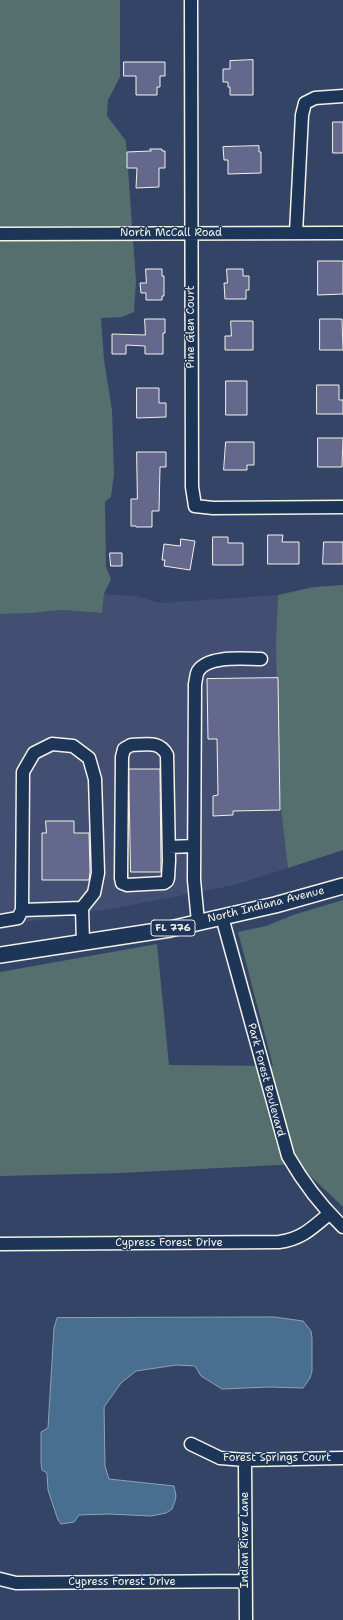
<!DOCTYPE html>
<html>
<head>
<meta charset="utf-8">
<style>
  body { margin:0 }
  canvas { display:block; background:#334467 }
</style>
</head>
<body>
<canvas width="343" height="1620"></canvas>
<script>
const ctx = document.querySelector('canvas').getContext('2d');
ctx.lineJoin = 'round';
function fill(path, color) { ctx.fillStyle = color; ctx.fill(path, 'evenodd'); }
function strokePath(path, color, width, dash) { ctx.strokeStyle = color; ctx.lineWidth = width; ctx.lineCap = dash ? 'butt' : 'round'; ctx.setLineDash(dash || []); ctx.stroke(path); }
function drawText(font, color, halo, rows, align = 'center') {
  ctx.font = font + ' "Shantell Sans",sans-serif'; ctx.lineWidth = 3; ctx.setLineDash([]); ctx.textBaseline = 'middle'; ctx.strokeStyle = halo; ctx.fillStyle = color; for (const [text, x, y, turn = 0] of rows) {
    ctx.save(); ctx.translate(x, y); ctx.rotate((+turn || 0) * Math.PI / 180); ctx.textAlign = isNaN(turn) ? turn : align; if (halo) ctx.strokeText(text, 0, 0); ctx.fillText(text, 0, 0); ctx.restore();
  }
}
const built = new Path2D(`
  M104,594L136,596L160,603L278,595L277,655L288,868L234,885L122,907L0,926V614L32,613L61,610L102,613Z`);
const green = new Path2D(`
  M0,0H120V77L108,100L107,116L126,141L136,281L134,312L122,317L101,318L104,360L112,410L114,474L111,497L105,502L106,567L111,579L104,594L102,613L61,610L32,613L0,614Z
  M343,585V850L288,868L279,790L276,644L278,595L314,587Z
  M343,900V1207L298,1164L121,1173L0,1176V972L157,944L169,1065L273,1066L238,932L266,926L293,915Z`);
const water = new Path2D(`
  M274,1317L303,1321L311,1331L312,1338V1371L310,1378L303,1388L269,1387L222,1389L201,1376L195,1366L176,1365L136,1371L121,1383L104,1407L105,1466L109,1479L174,1486L176,1496L175,1501L172,1509L166,1513L151,1516L109,1514L79,1515L74,1522L61,1524L58,1520L48,1490L47,1473L42,1470L41,1463V1432L48,1428L54,1328L57,1318Z`);
const building = new Path2D(`
  M253,60V95H230V87H228V82H223V69H230V61Z
  M124,62H165V76H160V87H157V95H136V76H124Z
  M333,122H343V153H333Z
  M259,146V152H261V173L228,174V160H224L223,147Z
  M150,149H162V151H165V168H159V187L136,188L137,168H127V152L151,151Z
  M318,261H343V294L318,295Z
  M146,269H162V276H164V296H162V300H146V293H141L140,283H146Z
  M227,269H243V276H249V290H246V299H225L224,283H227Z
  M145,319H165V333H163V354H145V346L126,345V354H112V334L145,335Z
  M320,319H342L343,350H320Z
  M231,321H253V350H225V336H231Z
  M226,381H247V415H226Z
  M317,385H339V400H343V414H317Z
  M137,388H159V403H166V417L137,418Z
  M318,438H343L342,467H318Z
  M226,442H254V465H247V470H224Z
  M137,452H166V467H160L159,511H152V527H136V526H131V499H137Z
  M268,535H283L282,542H299V564H268Z
  M213,537H228V543H243V565H213Z
  M181,539L195,541L190,570L164,566L165,560H162L164,544L180,546Z
  M324,542H343V564H323Z
  M110,553H122V566H111Z
  M278,678L280,810L233,811V815L213,816V796L218,795L217,739H208L207,679Z
  M129,769H160L161,872H131Z
  M46,821H74V833H89L90,872L89,880H42V833H46Z`);
const minor = new Path2D(`
  M191,0L192,487L195,506L213,508L343,507
  M296,233L302,115L305,103L315,98L343,96
  M0,234L343,233
  M131,745C146,745 159,740 167,755L169,860L168,878L167,881L164,883L127,885L122,883L121,878L122,757L124,749Z
  M169,847L194,846
  M22,910L82,908
  M222,917L288,1156C303,1182 321,1206 343,1227
  M0,921L18,918L22,910L23,772L34,753L52,744L73,746L89,758L95,779L98,873L94,893L82,908L83,943
  M198,922L194,880L195,684C196,680 196,675 198,671C208,655 244,659 261,659
  M0,1244L279,1242C302,1239 312,1228 329,1214
  M191,1444L220,1458L245,1460L343,1458
  M245,1460L246,1620
  M0,1579L16,1583L245,1581`);
const major = new Path2D(`
  M0,955L170,929L275,905L343,886`);
const shields = [
  [173,928,44]
];
const shieldNames = [
  ["FL 776",173,928]
];
const streetNames = [
  ["North McCall Road",171,233],
  ["Pine Glen Court",191,327,-90],
  ["North Indiana Avenue",266,905,-14],
  ["Park Forest Boulevard",266,1080,75],
  ["Cypress Forest Drive",169,1243],
  ["Forest Springs Court",277,1458],
  ["Indian River Lane",245,1540,-90],
  ["Cypress Forest Drive",122,1582]
];
fill(built, '#424f72');
fill(green, '#546f6d');
fill(water, '#486e90');
strokePath(water, '#8da2b3', 1);
fill(building, '#65688d');
strokePath(building, '#f4f1e8', 1);
strokePath(minor, '#f4f1e8', 15);
strokePath(major, '#f4f1e8', 18);
strokePath(minor, '#1d3557', 12);
strokePath(major, '#1d3557', 15);
for (const [x, y, w] of shields) { const box = new Path2D(); box.roundRect(x - w / 2, y - 8, w, 16, 3); ctx.fillStyle = '#1d3557'; ctx.fill(box); strokePath(box, '#f4f1e8', 1); }
drawText('bold 10px', '#f4f1e8', null, shieldNames);
drawText('11px', '#f4f1e8', '#1d3557', streetNames);
</script>
</body>
</html>
